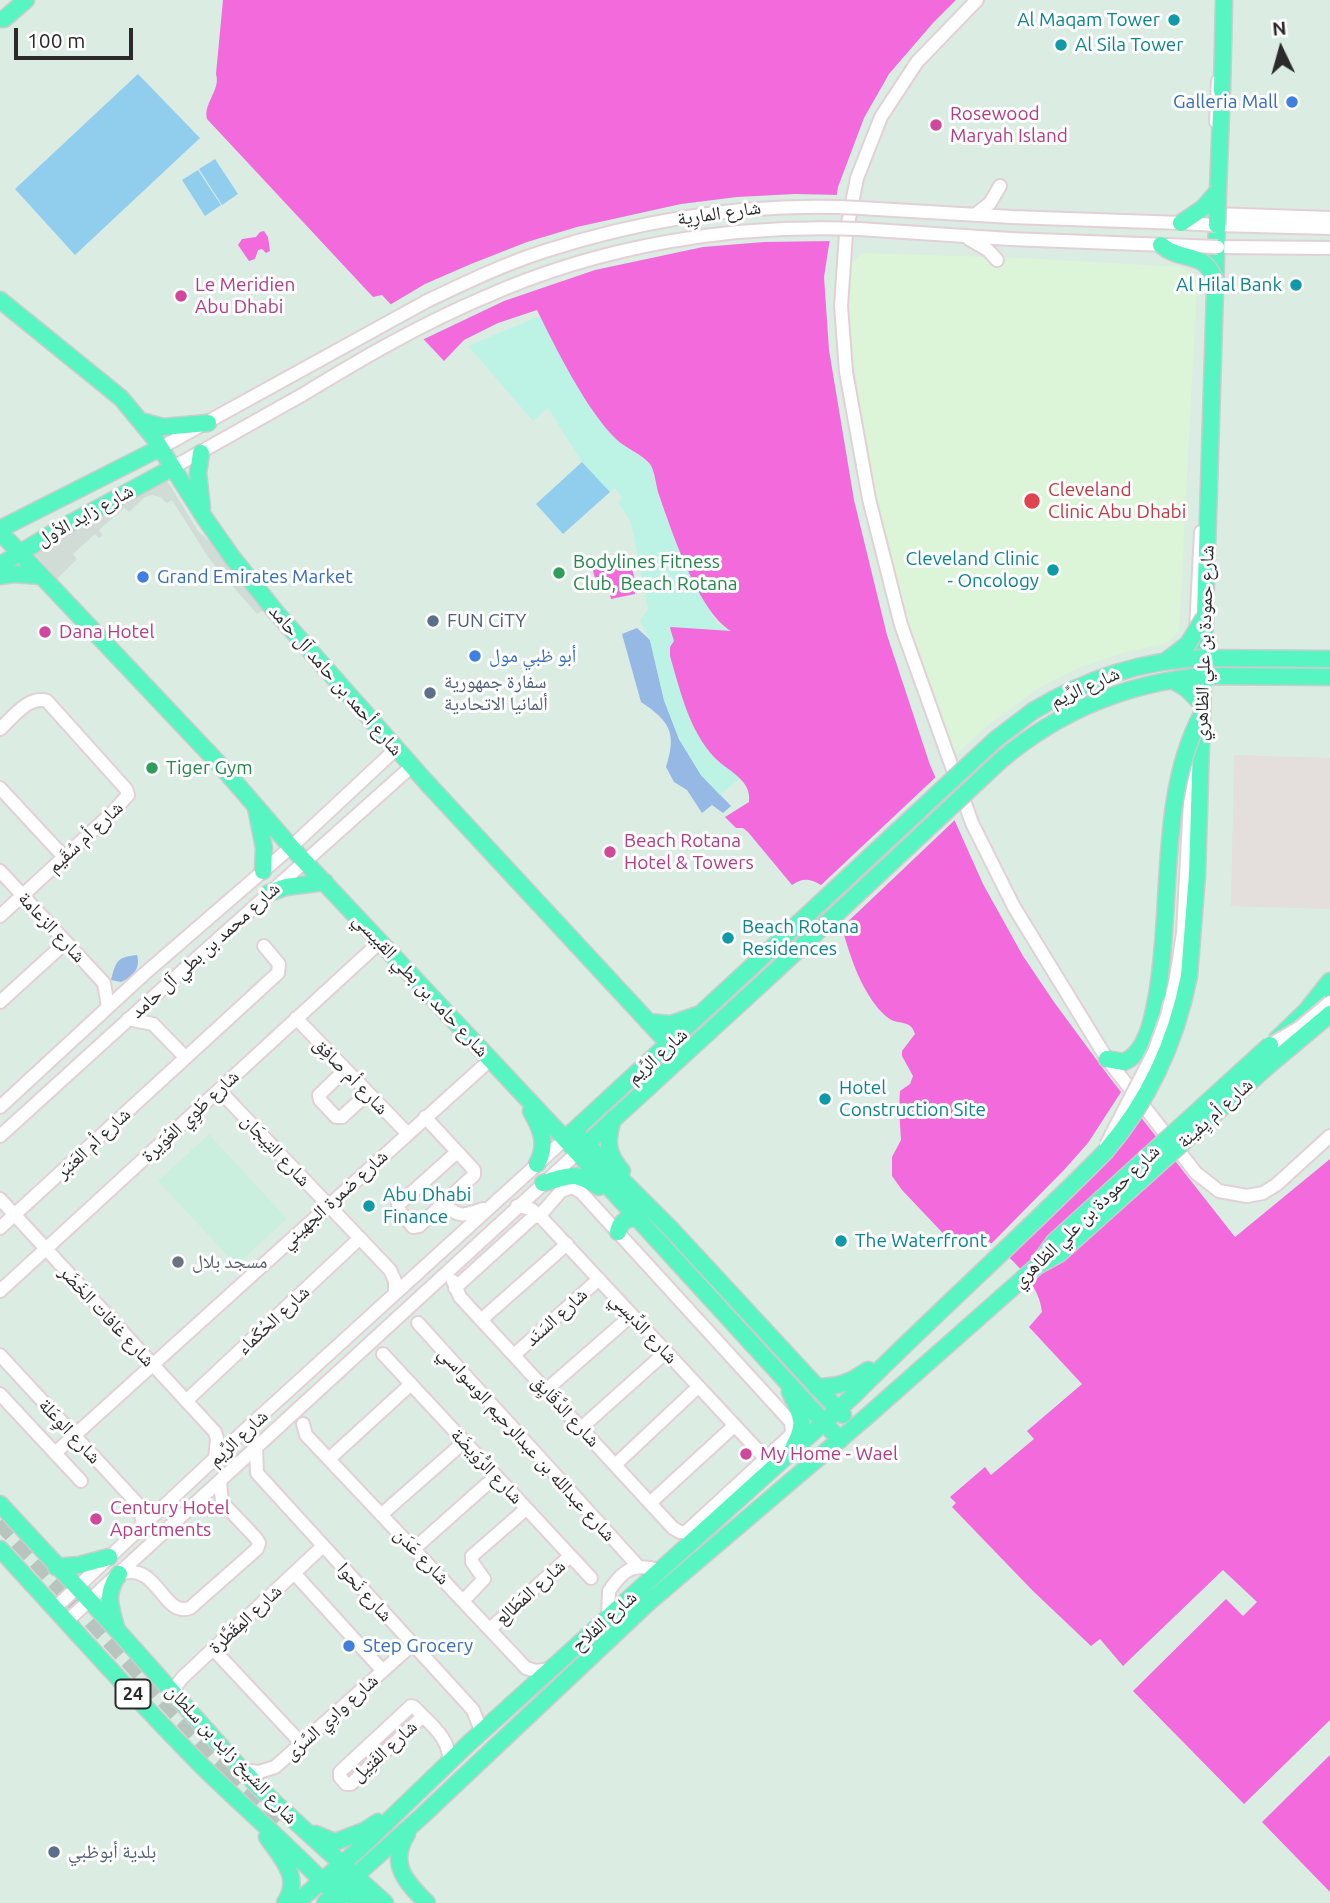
<!DOCTYPE html>
<html>
<head>
<meta charset="utf-8">
<style>
  body { margin:0 }
  #map { position:relative; width:1330px; height:1903px; overflow:hidden; background:#dbece3; font-family:Ubuntu,sans-serif }
  canvas { display:block }
  .north { position:absolute; left:1246px; top:14px; width:70px; height:70px; -webkit-text-stroke:5px #fff; paint-order:stroke; rotate:355deg; font-size:19px; font-weight:700; line-height:28px; text-align:center; color:#2a2a2a }
  .north::after { content:''; display:block; margin:auto; width:24px; height:32px; background:#2a2a2a; clip-path:polygon(50% 0,100% 100%,50% 72%,0 100%) }
  .scale { position:absolute; left:14px; top:28px; width:119px; height:32px; box-sizing:border-box; border:4px solid #2a2a2a; border-top:0; padding-left:9px; font-size:21px; line-height:24px; white-space:nowrap; color:#2a2a2a; -webkit-text-stroke:5px #fff; paint-order:stroke }
</style>
</head>
<body>
<div id="map">
<canvas width="1330" height="1903"></canvas>
<div class="north">N</div>
<div class="scale">100 m</div>
</div>
<script>
const ctx = document.querySelector('canvas').getContext('2d');
ctx.lineJoin = 'round';
function fill(path, color) { ctx.fillStyle = color; ctx.fill(path, 'evenodd'); }
function strokePath(path, color, width, dash) { ctx.strokeStyle = color; ctx.lineWidth = width; ctx.lineCap = dash ? 'butt' : 'round'; ctx.setLineDash(dash || []); ctx.stroke(path); }
function drawText(font, color, halo, rows, align = 'center') {
  ctx.font = font + ' Ubuntu,"Noto Naskh Arabic",sans-serif'; ctx.lineWidth = 6; ctx.setLineDash([]); ctx.textBaseline = 'middle'; ctx.strokeStyle = halo; ctx.fillStyle = color; for (const [text, x, y, turn = 0] of rows) {
    ctx.save(); ctx.translate(x, y); ctx.rotate((+turn || 0) * Math.PI / 180); ctx.textAlign = isNaN(turn) ? turn : align; if (halo) ctx.strokeText(text, 0, 0); ctx.fillText(text, 0, 0); ctx.restore();
  }
}
const industrial = new Path2D(`
  M1234,755L1330,758V909L1231,906Z`);
const education = new Path2D(`
  M209,1134L287,1219L236,1265L158,1181Z`);
const medical = new Path2D(`
  M862,253L1022,258L1182,267L1197,284L1179,631L1167,643L1123,653L1081,667L1040,687L987,726L953,757L900,612L872,481L852,352L848,311L850,265Z`);
const green = new Path2D(`
  M637,628L650,640L664,700L679,739L701,775L731,806L723,813L712,805L702,813L687,790L674,782L666,767C677,733 670,721 641,702L622,634Z
  M137,955C141,968 133,977 121,982L111,980C116,962 116,957 137,955Z`);
const sand = new Path2D(`
  M540,316L573,376L616,439L651,465C660,509 679,552 700,591C706,602 709,615 719,624C722,627 728,629 733,632L671,627L701,738L715,759L740,778L720,795L701,775L679,739L664,700L650,640L640,621L648,609L631,522L618,502L622,497L615,488L610,492L582,462L548,408L533,421L468,346Z`);
const pitch = new Path2D(`
  M138,74L200,138L75,255L15,189Z
  M215,159L238,194L222,205L199,169Z
  M198,170L221,205L205,216L182,180Z
  M582,462L610,492L563,534L536,504Z`);
const plaza = new Path2D(`
  M166,479L198,531L212,544L264,610L257,614L234,588L208,557L172,500L167,503L160,497L152,495L145,497L129,512L124,508L99,530L103,535L99,538L95,534L73,554L77,559L57,579L32,551Z`);
const water = new Path2D(`
  M223,0H956L933,23L889,74L864,118L838,187L824,277L829,350L854,500L887,635L930,765L983,884L1023,956L1054,1002L1110,1078L1235,1237L1330,1159V1720L1244,1804L1133,1691L1226,1599L1243,1616L1257,1602L1223,1570L1123,1666L1100,1639L1091,1646L1033,1591L952,1507L956,1503L950,1497L985,1467L991,1475L1034,1439L1027,1431L1082,1384L1029,1327L1042,1312C1039,1279 1003,1249 975,1233L965,1237L956,1247L902,1190L892,1176V1157L901,1140L899,1109L900,1091L910,1084L913,1076L902,1056V1051L915,1034C911,1022 905,1024 894,1021C888,1019 881,1012 877,1007C850,973 845,930 830,891C817,882 807,874 792,885L748,832L743,828H736L725,817L749,802C752,779 727,771 714,757C689,730 680,690 670,656V647L674,641L670,628L671,627L731,631C698,611 672,532 659,495C656,487 655,471 650,464C642,454 625,448 616,439C587,411 555,347 537,310L498,323L464,340L444,361L382,295L373,297L207,119C203,103 221,90 216,74Z
  M264,231L268,237L270,251L266,253L262,249L258,250L255,259L249,261L238,245L242,239L256,237L260,232Z
  M610,555L613,564L627,560C634,570 636,581 635,594L611,599L608,587L598,589L590,560Z
  M1330,1755V1892L1262,1822Z`);
const pier = new Path2D(`
  M795,194L841,195L833,241L764,242L703,247L595,270L504,301L420,341L388,306L425,284L471,264L527,242L577,227L681,204L737,197Z
  M938,775L957,818L838,931L827,893L819,887Z
  M1123,1089L1143,1114L1129,1134L1106,1163L1005,1260L989,1246L1064,1170L1088,1143Z`);
const highwayTunnel = new Path2D(`
  M0,1521L214,1753L241,1778
  M224,1774L276,1826`);
const minor = new Path2D(`
  M977,0L917,62L881,117L857,178L846,234L841,306L846,372L869,499L901,625L972,823L1014,907L1107,1059L1196,1173L1219,1191L1247,1196L1263,1193L1276,1185L1330,1136
  M1216,122L1218,81
  M860,208L1012,217L1181,223
  M976,214L990,203L1000,186
  M1213,214L1330,218
  M1217,225L1330,228
  M859,229L1010,239
  M969,239L988,250L997,260
  M1218,247L1330,248
  M160,448L427,301
  M172,468L302,395
  M1196,629L1201,532
  M0,729C13,717 29,695 47,701L126,789L128,795L112,813L0,916
  M0,788L64,857
  M0,871L104,983L108,1007
  M1176,978L1183,933L1193,745
  M0,1002L66,942
  M296,1018L407,1133
  M128,1019L153,1024L185,1057
  M345,1070L319,1095L320,1100L336,1117H342L368,1093
  M219,1090L390,1270L395,1281V1293
  M0,1107L143,975L291,847L397,748
  M425,1117L474,1170V1175L419,1226L413,1227L399,1210L398,1205L457,1152
  M0,1136L151,999L412,766
  M0,1199L215,1432L217,1439L215,1459
  M443,1204C460,1218 463,1216 483,1209
  M517,1206L531,1209L539,1215L765,1458
  M0,1228L278,973L279,964L264,946
  M453,1281L460,1297L673,1528L680,1532L693,1533
  M455,1288L531,1219L542,1213L561,1191L572,1187L581,1192L791,1422L792,1432L789,1437L685,1533
  M0,1291L380,942
  M481,1320L567,1244
  M418,1323L637,1565
  M383,1354L591,1578
  M0,1355L134,1500L140,1507L143,1526
  M514,1355L599,1279
  M546,1390L632,1315
  M0,1394L81,1481
  M186,1401L360,1238
  M303,1424L306,1435L526,1668L536,1671L550,1669
  M581,1428L666,1352
  M256,1447L257,1473L473,1710L482,1733
  M55,1453L490,1060
  M329,1459L410,1385
  M615,1465L698,1387
  M650,1503L734,1426
  M382,1514L464,1442
  M415,1548L496,1476
  M120,1574C159,1561 162,1618 190,1608L257,1549L259,1543L256,1538L222,1502L220,1481
  M295,1574L383,1671
  M464,1600L484,1579L472,1562V1556L526,1509
  M55,1608L243,1432L565,1139
  M608,1617L609,1591C624,1568 634,1563 660,1570
  M67,1621L577,1153
  M490,1629L570,1556
  M213,1649L302,1744
  M176,1697V1686L182,1678L323,1546
  M423,1716L351,1784H346L340,1777V1772L411,1706L414,1707C430,1724 451,1738 449,1763
  M242,1770L259,1772L275,1767L413,1644`);
const major = new Path2D(`
  M0,19H4L26,0
  M1222,91L1224,0
  M1218,191L1221,113
  M0,300L121,398L154,438L204,517L232,557L275,611L427,783L681,1057
  M141,421L163,427L208,423
  M201,453L198,473L202,508
  M0,529L160,448
  M0,532L221,766L291,847L565,1139L840,1440
  M0,565L56,531L172,468
  M0,576L14,574L41,576
  M1203,658L1330,659
  M1203,676L1330,677
  M995,740L1033,711
  M256,808L264,848L263,871
  M269,893L286,887L325,882
  M1189,976L1197,874L1217,225
  M648,1022L671,1024L697,1015
  M1277,1039L1307,1010L1330,981
  M1107,1059L1124,1062C1147,1052 1153,1017 1157,995
  M531,1111C541,1129 548,1144 537,1164
  M613,1119C606,1141 607,1154 622,1171
  M573,1131L670,1228L843,1415
  M566,1138L760,959
  M579,1151L771,975
  M543,1183C572,1176 573,1170 599,1187
  M618,1232C620,1222 627,1217 638,1219
  M816,1387C838,1387 850,1383 868,1370
  M790,1392C801,1415 807,1423 794,1446
  M0,1504L117,1630L242,1770L275,1803L385,1903
  M0,1549C66,1620 130,1694 199,1763C246,1810 298,1853 343,1903
  M56,1567L79,1565L109,1557
  M116,1627C110,1605 105,1594 119,1574
  M316,1834L335,1842L364,1831L378,1822
  M407,1834C388,1864 406,1882 427,1903
  M267,1837C282,1859 302,1877 285,1903
  M338,1880L365,1903
  M296,1903L357,1851L468,1744L853,1396C936,1313 1023,1235 1105,1152
  M325,1903L422,1816L649,1602L864,1419L1037,1266`);
const minorBridge = new Path2D(`
  M1181,223L1217,225
  M1010,239L1218,247
  M427,301C465,283 504,264 545,251C648,218 752,202 860,208
  M302,395C361,359 421,324 485,297C602,245 731,224 859,229
  M1270,1045L1299,1028L1330,1002
  M1106,1145L1154,1052L1167,1016L1176,978`);
const majorBridge = new Path2D(`
  M1181,223L1203,208L1218,191
  M1217,225L1218,191
  M1161,245C1183,264 1206,248 1216,284
  M1167,660L1188,644L1204,618
  M1172,680L1186,688L1202,704
  M1033,711C1086,679 1141,660 1203,658
  M760,959L995,740
  M771,975L1001,760C1059,711 1128,683 1203,676
  M1157,995C1173,905 1158,796 1202,714
  M1105,1152C1150,1100 1176,1042 1189,976
  M1037,1266L1059,1254L1267,1067L1330,1014
  M1037,1266L1054,1242L1270,1045`);
const markers = [
  [1174,20,7,"#0f9aa8"],
  [1061,45,7,"#0f9aa8"],
  [1292,102,7,"#3f7fe0"],
  [936,125,7,"#d1479c"],
  [1296,285,7,"#0f9aa8"],
  [181,296,7,"#d1479c"],
  [1032,501,9,"#e0444e"],
  [1053,570,7,"#0f9aa8"],
  [559,573,7,"#2e9e5b"],
  [143,577,7,"#3f7fe0"],
  [433,621,7,"#5c6f8a"],
  [45,632,7,"#d1479c"],
  [475,656,7,"#3f7fe0"],
  [430,693,7,"#5c6f8a"],
  [152,768,7,"#2e9e5b"],
  [610,852,7,"#d1479c"],
  [728,938,7,"#0f9aa8"],
  [825,1099,7,"#0f9aa8"],
  [369,1206,7,"#0f9aa8"],
  [841,1241,7,"#0f9aa8"],
  [178,1262,7,"#6b7280"],
  [746,1454,7,"#d1479c"],
  [96,1519,7,"#d1479c"],
  [349,1646,7,"#3f7fe0"],
  [54,1852,7,"#5c6f8a"]
];
const shields = [
  [133,1694,35]
];
const shieldNames = [
  ["24",133,1694]
];
const cultureNames = [
  ["Al Maqam Tower",1160,20,"right"],
  ["Al Sila Tower",1075,45],
  ["Al Hilal Bank",1282,285,"right"],
  ["Cleveland Clinic",1039,559,"right"],
  ["- Oncology",1039,581,"right"],
  ["Beach Rotana",742,927],
  ["Residences",742,949],
  ["Hotel",839,1088],
  ["Construction Site",839,1110],
  ["Abu Dhabi",383,1195],
  ["Finance",383,1217],
  ["The Waterfront",855,1241]
];
const shopNames = [
  ["Galleria Mall",1278,102,"right"],
  ["Grand Emirates Market",157,577],
  ["أبو ظبي مول",489,656],
  ["Step Grocery",363,1646]
];
const hotelNames = [
  ["Rosewood",950,114],
  ["Maryah Island",950,136],
  ["Le Meridien",195,285],
  ["Abu Dhabi",195,307],
  ["Dana Hotel",59,632],
  ["Beach Rotana",624,841],
  ["Hotel & Towers",624,863],
  ["My Home - Wael",760,1454],
  ["Century Hotel",110,1508],
  ["Apartments",110,1530]
];
const streetNames = [
  ["شارع المارِية",719,213,-8],
  ["شارع زايد الأول",85,515,-29],
  ["شارع حمودة بن علي الظاهري",1204,643,-88],
  ["شارع أحمد بن حامد آل حامد",336,680,49],
  ["شارع الرِّيم",1085,687,-24],
  ["شارع أم سُقَيم",85,837,-43],
  ["شارع الزعامة",52,927,47],
  ["شارع محمد بن بطي آل حامد",205,950,-42],
  ["شارع حامد بن بطي القبيسي",421,985,47],
  ["شارع الرِّيم",657,1056,-42],
  ["شارع أم صافِق",351,1076,46],
  ["شارع أم يِفينة",1215,1113,-42],
  ["شارع طَوِي العُوَيرة",190,1116,-43],
  ["شارع أم العَنبَر",93,1143,-43],
  ["شارع التِيجَان",276,1150,47],
  ["شارع ضمرة الجهيني",334,1199,-42],
  ["شارع حمودة بن علي الظاهري",1086,1216,-44],
  ["شارع غافات الخَضَر",107,1316,47],
  ["شارع السَنَد",556,1317,-42],
  ["شارع الحُكَماء",273,1320,-43],
  ["شارع الدِّبسِي",644,1328,47],
  ["شارع الدَّقَايِق",566,1411,47],
  ["شارع الوِعَلة",70,1431,47],
  ["شارع الرِّيم",238,1438,-43],
  ["شارع عبدالله بن عبدالرحيم الوسواسي",527,1444,48],
  ["شارع الرُّوَيضَة",487,1466,47],
  ["شارع عَدَن",422,1556,46],
  ["شارع نَحوا",365,1592,48],
  ["شارع المَطَالِع",530,1592,-42],
  ["شارع المِقَطَّرة",245,1619,-43],
  ["شارع الفلاح",604,1621,-42],
  ["شارع وادِي السَّرَى",331,1717,-42],
  ["شارع الفَتِيل",384,1751,-42],
  ["شارع الشيخ زايد بن سلطان",232,1754,47]
];
const healthNames = [
  ["Cleveland",1048,490],
  ["Clinic Abu Dhabi",1048,512]
];
const leisureNames = [
  ["Bodylines Fitness",573,562],
  ["Club, Beach Rotana",573,584],
  ["Tiger Gym",166,768]
];
const serviceNames = [
  ["FUN CiTY",447,621],
  ["سفارة جمهورية",444,682],
  ["ألمانيا الاتحادية",444,704],
  ["بلدية أبوظبي",68,1852]
];
const worshipNames = [
  ["مسجد بلال",192,1262]
];
fill(industrial, '#e4dedc');
fill(education, '#caefdf');
fill(medical, '#dcf4d8');
fill(green, '#95b8e5');
fill(sand, '#bdf3e5');
fill(pitch, '#91ceed');
fill(plaza, '#d2dcd7');
fill(water, '#f26adb');
fill(pier, '#dbece3');
strokePath(highwayTunnel, '#b8c5be', 18, [18, 9]);
strokePath(minor, '#e3d0d6', 16);
strokePath(major, '#ccc', 19);
strokePath(minor, '#fff', 12);
strokePath(major, '#57f5c2', 16);
strokePath(minorBridge, '#e3d0d6', 16, []);
strokePath(majorBridge, '#ccc', 19, []);
strokePath(minorBridge, '#fff', 12);
strokePath(majorBridge, '#57f5c2', 16);
for (const [x, y, r, color] of markers) { const dot = new Path2D(); dot.arc(x, y, r, 0, 2 * Math.PI); ctx.fillStyle = color; ctx.fill(dot); strokePath(dot, '#fff', 2.5); }
for (const [x, y, w] of shields) { const box = new Path2D(); box.roundRect(x - w / 2, y - 14.5, w, 29, 5); ctx.fillStyle = '#fff'; ctx.fill(box); strokePath(box, '#2a2a2a', 2); }
drawText('bold 18px', '#2a2a2a', null, shieldNames);
drawText('19px', '#0d838f', '#fff', cultureNames, 'left');
drawText('19px', '#366cbe', '#fff', shopNames, 'left');
drawText('19px', '#b23c85', '#fff', hotelNames, 'left');
drawText('19px', '#2a2a2a', '#fff', streetNames);
drawText('19px', '#be3a42', '#fff', healthNames, 'left');
drawText('19px', '#27864d', '#fff', leisureNames, 'left');
drawText('19px', '#4e5e75', '#fff', serviceNames, 'left');
drawText('19px', '#5b616d', '#fff', worshipNames, 'left');
</script>
</body>
</html>
